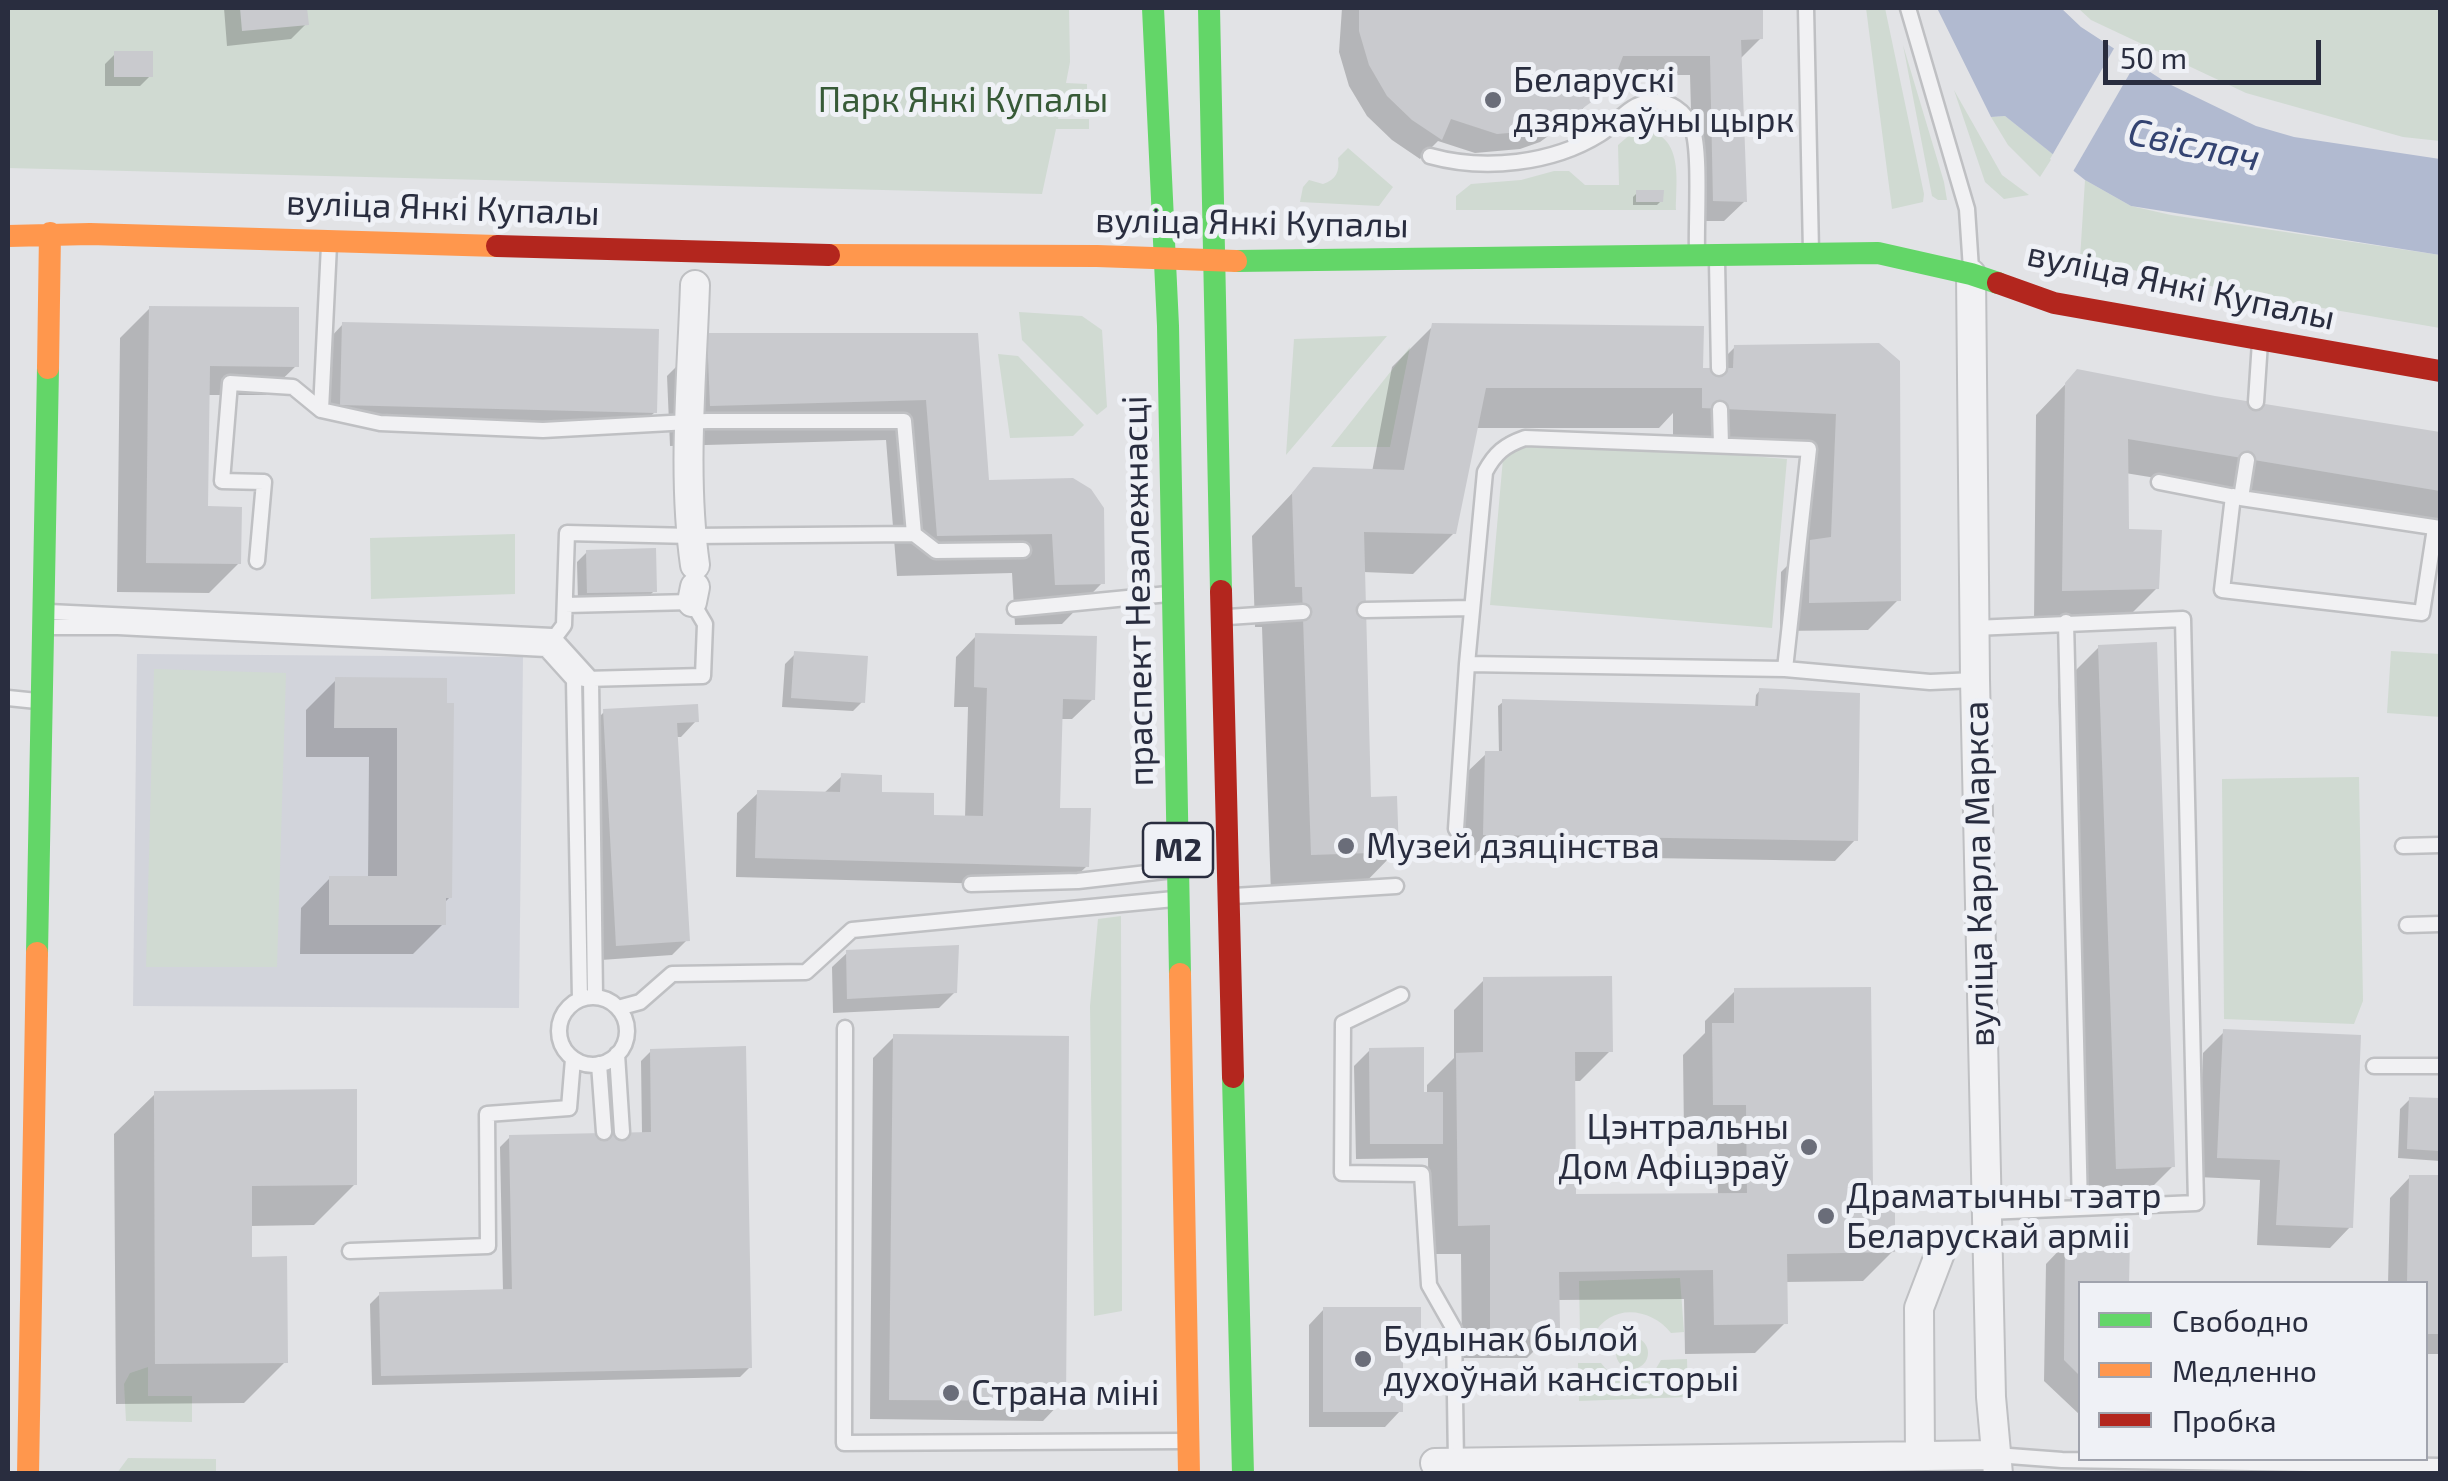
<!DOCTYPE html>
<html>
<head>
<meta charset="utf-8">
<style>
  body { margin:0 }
  #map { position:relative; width:2448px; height:1481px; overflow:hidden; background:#e2e3e6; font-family:"Exo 2",sans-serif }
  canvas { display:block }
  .frame { position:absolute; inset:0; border:10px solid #292d3f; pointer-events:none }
  .legend { position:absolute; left:2078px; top:1281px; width:350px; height:180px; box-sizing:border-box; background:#eff1f6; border:2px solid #a0a3ad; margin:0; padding:12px 18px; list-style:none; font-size:30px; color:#292d3f }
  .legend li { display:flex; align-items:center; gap:20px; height:50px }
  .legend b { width:50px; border:2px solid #a0a3ad }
  .scale { position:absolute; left:2103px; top:40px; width:218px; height:45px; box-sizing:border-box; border:5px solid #292d3f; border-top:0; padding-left:12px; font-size:30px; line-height:35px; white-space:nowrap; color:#292d3f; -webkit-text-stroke:8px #eff1f6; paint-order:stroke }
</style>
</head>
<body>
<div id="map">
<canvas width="2448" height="1481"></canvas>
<div class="frame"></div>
<ul class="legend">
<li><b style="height:12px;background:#63d668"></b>Свободно</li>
<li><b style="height:12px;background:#ff974d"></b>Медленно</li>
<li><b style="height:12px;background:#b3261e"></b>Пробка</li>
</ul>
<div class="scale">50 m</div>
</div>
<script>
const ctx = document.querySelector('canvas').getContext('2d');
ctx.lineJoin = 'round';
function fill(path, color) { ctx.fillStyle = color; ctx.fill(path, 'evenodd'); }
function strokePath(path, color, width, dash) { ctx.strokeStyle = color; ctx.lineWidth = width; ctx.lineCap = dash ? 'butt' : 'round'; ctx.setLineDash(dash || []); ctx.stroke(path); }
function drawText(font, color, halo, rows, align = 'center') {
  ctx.font = font + ' "Exo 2",sans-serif'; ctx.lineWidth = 10; ctx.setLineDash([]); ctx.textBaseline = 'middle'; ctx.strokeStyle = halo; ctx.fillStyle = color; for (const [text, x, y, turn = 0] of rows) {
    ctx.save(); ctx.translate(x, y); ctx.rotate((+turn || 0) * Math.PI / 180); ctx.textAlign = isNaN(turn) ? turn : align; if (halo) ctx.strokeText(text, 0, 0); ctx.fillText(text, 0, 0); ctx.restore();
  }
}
const built = new Path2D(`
  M137,654L523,657L519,1008L133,1006Z`);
const green = new Path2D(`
  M8,8H1069L1070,62L1066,83L1087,84V97L1063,96L1058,119H1089V129H1056L1042,194L8,168Z
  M1866,8H1885L1924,194L1923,202L1892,209Z
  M2078,8H2440V141L2403,137L2246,93L2091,20Z
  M1903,45L1944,182L1947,200H1938L1932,196Z
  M1954,90L2002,175L2029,195L2004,199L1985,182Z
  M2005,116L2054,155L2040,177L2008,145L1991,117Z
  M1644,129C1684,137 1676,179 1676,210H1456V196L1471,184L1521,180L1554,171H1569L1585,185H1619L1618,145L1633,132Z
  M1348,148L1393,187L1379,206L1300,202L1303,187L1309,180L1323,184C1336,180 1340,171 1338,158Z
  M2085,180L2131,206L2171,215L2440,255V328L2288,302L2080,259Z
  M1019,312L1082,316L1102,330L1107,407L1097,415L1022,340Z
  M1387,336L1286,455L1294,339Z
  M1410,347L1390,447H1331Z
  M998,354L1018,356L1084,425L1073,436L1010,438Z
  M1505,436L1787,459L1772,628L1490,605Z
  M515,534V594L371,599L370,538Z
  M2391,651L2440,654V717L2387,713Z
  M154,669L286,673L277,967H146Z
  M2359,777L2363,1001L2354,1024L2224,1019L2222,779Z
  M1121,916L1122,1311L1094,1316L1090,1006L1098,919Z
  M1680,1278L1684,1332L1671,1333C1650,1307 1610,1303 1593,1336L1580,1335L1579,1281Z
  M1616 1353a16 16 0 1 1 32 0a16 16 0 1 1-32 0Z
  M1687,1359L1688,1397L1579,1401L1578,1363H1601C1616,1382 1628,1386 1651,1377L1661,1360Z
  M148,1367V1396H192V1422L126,1421L124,1384L130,1373Z
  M128,1458L216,1459V1473H117Z`);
const water = new Path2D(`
  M1937,8H2061L2081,27L2167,83L2256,126L2294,137L2440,159V255L2131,206L2085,180L2005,116L1991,117Z`);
const pier = new Path2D(`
  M2116,45L2138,59L2071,175L2050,159Z`);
const shadow = new Path2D(`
  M224,8H305L306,24L291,39L227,46Z
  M1342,8H1760L1761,38L1740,59L1745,201L1724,221H1694L1690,75H1612L1577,115L1540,142L1520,149L1475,153L1438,141L1420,159L1392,140L1367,116L1349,86L1339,52Z
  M115,54L150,76L140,86H105V64Z
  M1637,193L1661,201L1657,205H1633V197Z
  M150,308L296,366L266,395H207L206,509L239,563L209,593L117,592L120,338Z
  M343,324L655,412L639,427L326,420L328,340Z
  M1433,326L1700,374L1712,370L1735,347L1878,346L1898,600L1868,630L1780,631L1781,572L1803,550L1807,443L1673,437V413L1659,428H1475L1454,533L1413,574L1363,572L1369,800L1396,851L1356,892L1271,895L1262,627H1255L1252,536L1314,470L1372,472L1392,367Z
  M708,335L975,336L987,483L1072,481L1102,583L1062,624L1015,625L1012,573L897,576L886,440L670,446L667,376Z
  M2078,371L2215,399L2440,434V524L2125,473L2126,532L2157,588L2127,618L2034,620L2036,415Z
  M587,552L654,591L644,601L578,602L577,562Z
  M976,636L1093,699L1072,719H1060L1058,810L1087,866L1066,886L736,877L737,813L758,793L823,794L842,776L931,817L965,818L968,707H954L956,657Z
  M2099,647L2173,1166L2132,1207L2076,1209L2058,688Z
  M795,654L863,701L853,711L782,707L785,664Z
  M336,680H445L450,897L443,904V924L413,954H300L301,908L330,878H368L369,757H306V710Z
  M1760,690L1855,840L1835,861L1464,855L1465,774L1486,754H1499L1498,706L1503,702L1755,708L1756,695Z
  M604,712L696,721L681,737H676L687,940L672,955L601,960L589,727Z
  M848,952L955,992L939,1008L833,1013L832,967Z
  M1484,980L1610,1051L1580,1081H1573L1574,1197L1718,1196L1717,1134H1684L1683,1055L1705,1033V1021L1735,991L1870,1191L1893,1251L1863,1281L1785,1282V1323L1755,1353L1685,1354L1684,1299L1557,1300V1328L1527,1358H1462L1461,1254H1429L1428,1158L1356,1159L1354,1066L1370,1050L1422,1094H1427V1085L1454,1058V1010Z
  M2224,1032L2350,1227L2330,1248L2257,1245L2260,1180L2198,1177L2203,1053Z
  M894,1037L1063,1400L1043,1421L870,1419L873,1058Z
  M651,1051L750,1367L740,1377L372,1385L370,1304L380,1294L503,1292L500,1147L510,1137L642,1134L641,1061Z
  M155,1094L355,1184L314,1225L250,1226V1259L285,1362L244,1403L116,1404L114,1134Z
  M2410,1099L2440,1101V1161L2398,1158L2400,1109Z
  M2410,1177H2440V1354H2426V1284H2388L2390,1198Z
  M2066,1243L2080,1284V1415L2044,1381L2046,1264Z
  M1324,1309L1418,1340L1403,1356L1400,1411L1385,1427H1309V1325Z`);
const building = new Path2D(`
  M240,8H307L309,25L242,31Z
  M1359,8H1763V39L1741,40L1747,202L1713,201L1710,56H1623L1615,77L1601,95L1564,122L1542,130L1497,134L1451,119L1442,140L1412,120L1387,96L1369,65L1359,31Z
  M114,51H153V77H114Z
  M1636,190H1664L1663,202H1636Z
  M149,306L299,307V367L210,366L208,506L242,507L241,564L146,563Z
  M342,322L659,329L657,413L340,405Z
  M1432,323L1704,326L1703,368H1733L1734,345L1879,343L1900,361L1901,601L1809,603L1810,540L1831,537L1836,414L1702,408V388H1486L1456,534L1364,532L1371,797L1397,796L1399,852L1311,855L1302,587H1295L1292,493L1313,467L1404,470Z
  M707,333H978L989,480L1073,478L1091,489L1104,508L1105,584L1055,585L1052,534L937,536L926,400L710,406Z
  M2077,369L2215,396L2440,432V491L2128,439L2129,529L2162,530L2159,589L2062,591L2065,383Z
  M656,548L657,592L587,593L586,550Z
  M975,633L1097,636L1095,700L1063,699L1060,808H1091L1089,867L755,858L757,790L840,792L841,773L882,775V792L934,793V815L983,816L987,688L974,687Z
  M2157,642L2175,1167L2116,1169L2098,645Z
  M794,651L868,656L865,703L791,698Z
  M335,677L447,678V703H454L452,898H446V925H329V876H397V728H334Z
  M1759,688L1860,693L1858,841L1483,835L1485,751H1502V699L1758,706Z
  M698,704L699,722L677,723L690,941L616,946L603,709Z
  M959,945L957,993L847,999L846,950Z
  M1612,976L1613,1052H1575L1576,1194L1747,1193L1746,1105H1713L1712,1023H1734V988L1871,987L1873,1188H1895V1252L1787,1254L1788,1324L1714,1325L1713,1270L1559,1272L1560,1329L1490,1330V1225L1458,1226L1456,1053L1483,1052V977Z
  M2223,1029L2361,1035L2353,1228L2276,1225L2280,1160L2217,1158Z
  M893,1034L1069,1036L1066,1401L889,1400Z
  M746,1046L752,1368L381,1376L379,1292L512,1289L509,1135L651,1132L650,1049Z
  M1424,1047V1092H1443V1144H1370L1369,1048Z
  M357,1089V1185L252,1186V1257L287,1256L288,1363L155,1364L154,1091Z
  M2409,1097L2440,1098V1151L2407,1149Z
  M2409,1175H2440V1334H2426V1284H2407Z
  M2065,1241H2130L2129,1284H2080V1376L2064,1360Z
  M1323,1307H1421V1341H1403V1412H1323Z`);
const lane = new Path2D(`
  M1806,8L1811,252
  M1908,8L1967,209L1971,269
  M1430,156C1484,171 1552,164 1600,134C1618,123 1629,104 1650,102C1670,100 1685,111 1692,128C1701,148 1696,224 1697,250
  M329,245L321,410L380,423L543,430L707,421H904L914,534L691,536L567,533L564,625L546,649
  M1717,261L1719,368
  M2256,402L2260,342
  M1720,409L1721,445
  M2159,482L2241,498L2440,528
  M2233,496L2222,590L2422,613L2435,528
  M2241,498L2247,460
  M914,534L936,551L1023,550
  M257,561L264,482L222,481L230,383L293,387L321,410
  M565,605L692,602L705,624L703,676L584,679
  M1015,609L1168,594
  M1365,610L1472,608
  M49,612L552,636L591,679L595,997
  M1228,617L1303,612
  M2066,622L2080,1208
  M48,627H118L546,649L574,680L580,999
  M1974,628L2183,619L2196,1203L1987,1212
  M1467,664L1785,669L1930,682L1975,680
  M8,698L37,701
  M1456,829L1467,664L1485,472C1495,453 1505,445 1525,438L1809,449L1785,669
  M2403,846L2440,845
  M971,884L1078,881L1173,870
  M1234,896L1396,886
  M2407,925L2440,924
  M1401,995L1343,1023L1342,1173L1422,1174L1429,1285L1454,1329L1456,1463
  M559 1031a34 34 0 1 1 68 0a34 34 0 1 1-68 0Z
  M618,1008L640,1002L672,974L806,972L852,930L1174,899
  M845,1028L844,1443L1183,1441
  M617,1054L622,1132
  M599,1064L604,1132
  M2374,1066H2440
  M350,1251L488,1246L487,1114L569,1108L573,1059
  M1996,1455L2062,1460L2440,1466`);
const street = new Path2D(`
  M1971,274L1975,680L1991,1397L1998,1474
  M695,285C692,377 682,474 695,565
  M692,602L695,587
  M1920,1456L1919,1308L1940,1253
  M1435,1463L1996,1455`);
const fast = new Path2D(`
  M1153,8L1168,326L1180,974
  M1209,8L1221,591
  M1236,261L1878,253L1971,274L1998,283
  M37,953L48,368
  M1233,1077L1243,1474`);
const slow = new Path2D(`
  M8,236L90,234L497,246
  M829,255L1097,256L1236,261
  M48,368L50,233
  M1180,974L1189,1474
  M28,1474L37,953`);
const jam = new Path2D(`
  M497,246L829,255
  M1998,283L2054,303L2440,371
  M1221,591L1233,1077`);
const markers = [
  [1493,100,10,"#6a6d79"],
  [1346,846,10,"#6a6d79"],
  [1809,1147,10,"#6a6d79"],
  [1826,1216,10,"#6a6d79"],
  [1363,1359,10,"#6a6d79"],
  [951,1393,10,"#6a6d79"]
];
const shields = [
  [1178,850,70]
];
const shieldNames = [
  ["М2",1178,850]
];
const poiNames = [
  ["Беларускі",1513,80],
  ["дзяржаўны цырк",1513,120],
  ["Музей дзяцінства",1366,846],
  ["Цэнтральны",1789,1127,"right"],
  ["Дом Афіцэраў",1789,1167,"right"],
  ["Драматычны тэатр",1846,1196],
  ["Беларускай арміі",1846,1236],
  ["Будынак былой",1383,1339],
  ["духоўнай кансісторыі",1383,1379],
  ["Страна міні",971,1393]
];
const parkNames = [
  ["Парк Янкі Купалы",963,100]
];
const streetNames = [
  ["вуліца Янкі Купалы",443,208,2],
  ["вуліца Янкі Купалы",1252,223,1],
  ["вуліца Янкі Купалы",2181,286,12],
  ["праспект Незалежнасці",1138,591,-91],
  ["вуліца Карла Маркса",1979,874,-91]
];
const waterNames = [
  ["Свіслач",2194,145,12]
];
fill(built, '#d2d4db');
fill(green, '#d0dad2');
fill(water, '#b1bad0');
fill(pier, '#e2e3e6');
fill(shadow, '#0003');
fill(building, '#c9cace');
strokePath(lane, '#bfc0c3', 19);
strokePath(street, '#bfc0c3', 32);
strokePath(lane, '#f1f1f3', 14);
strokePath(street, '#f1f1f3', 28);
strokePath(fast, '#63d668', 22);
strokePath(slow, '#ff974d', 22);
strokePath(jam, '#b3261e', 22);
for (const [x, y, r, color] of markers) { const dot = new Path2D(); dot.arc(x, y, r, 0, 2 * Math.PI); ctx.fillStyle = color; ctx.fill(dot); strokePath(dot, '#eff1f6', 4); }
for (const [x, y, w] of shields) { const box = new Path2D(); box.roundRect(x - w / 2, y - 27, w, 54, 8); ctx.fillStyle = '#eff1f6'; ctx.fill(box); strokePath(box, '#292d3f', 2.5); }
drawText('bold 32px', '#292d3f', null, shieldNames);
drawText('35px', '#292d3f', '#eff1f6', poiNames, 'left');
drawText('35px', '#375a37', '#eff1f6', parkNames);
drawText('35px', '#292d3f', '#eff1f6', streetNames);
drawText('italic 38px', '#344472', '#eff1f6', waterNames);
</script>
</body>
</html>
